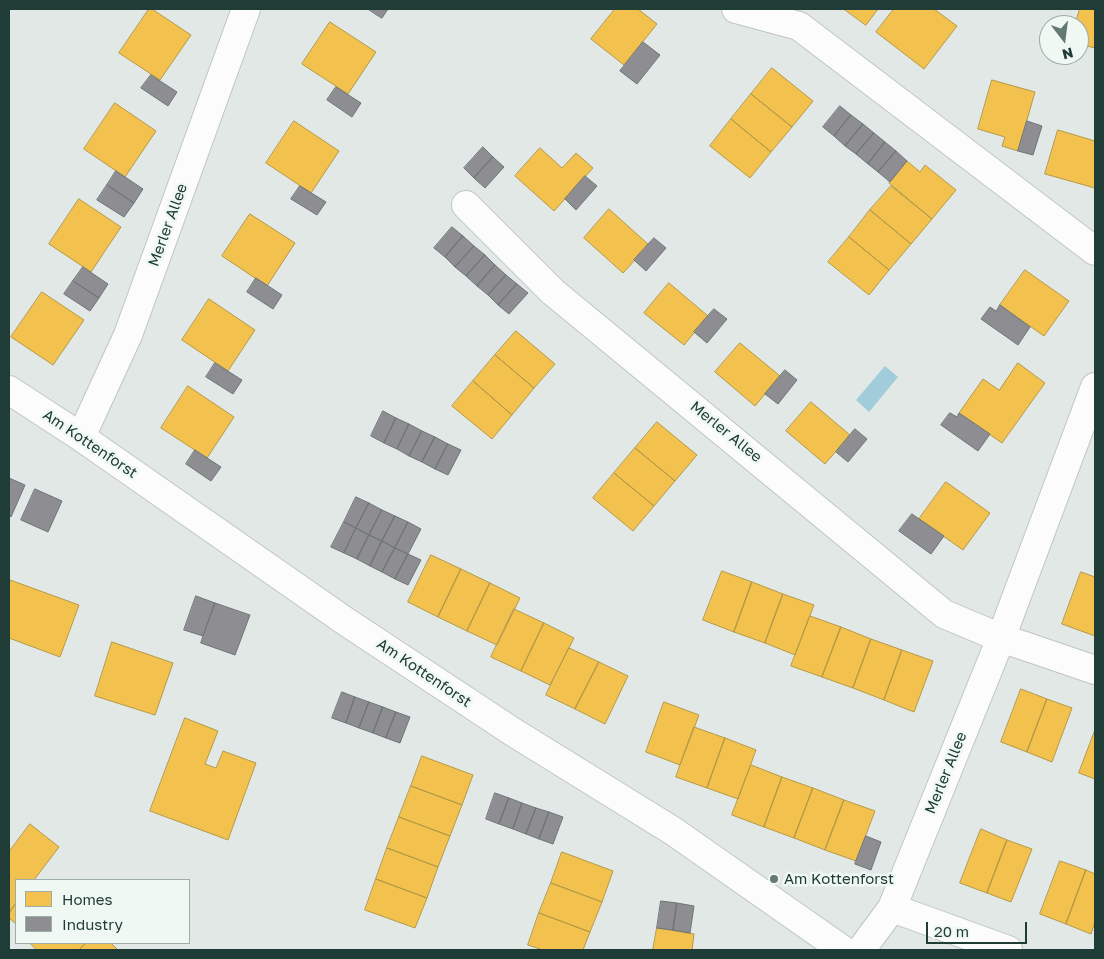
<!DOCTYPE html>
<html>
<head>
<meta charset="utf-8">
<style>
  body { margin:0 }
  #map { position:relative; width:1104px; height:959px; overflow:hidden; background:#e2e8e6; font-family:"Golos Text",sans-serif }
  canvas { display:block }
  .frame { position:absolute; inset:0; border:10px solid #203c37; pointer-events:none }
  .legend { position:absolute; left:15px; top:879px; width:175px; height:65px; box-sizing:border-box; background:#f0f8f4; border:1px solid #9dada8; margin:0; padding:6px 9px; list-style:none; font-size:15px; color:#203c37 }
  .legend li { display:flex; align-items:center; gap:10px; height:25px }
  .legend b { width:25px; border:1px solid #9dada8 }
  .north { position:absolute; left:1039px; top:15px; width:50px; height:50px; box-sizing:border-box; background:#f0f8f4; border:1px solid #9dada8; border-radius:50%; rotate:165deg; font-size:14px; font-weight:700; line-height:20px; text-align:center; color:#203c37 }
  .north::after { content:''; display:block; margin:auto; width:18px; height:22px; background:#647874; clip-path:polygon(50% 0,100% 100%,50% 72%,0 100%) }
  .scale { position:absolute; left:926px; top:922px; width:101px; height:22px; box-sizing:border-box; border:2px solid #203c37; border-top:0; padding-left:6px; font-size:15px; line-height:18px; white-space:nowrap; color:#203c37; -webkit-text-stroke:4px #f0f8f4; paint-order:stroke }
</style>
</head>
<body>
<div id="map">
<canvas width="1104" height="959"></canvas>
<div class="frame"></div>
<ul class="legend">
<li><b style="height:14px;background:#f2c14e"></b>Homes</li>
<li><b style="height:14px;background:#8d8d92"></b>Industry</li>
</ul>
<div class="north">N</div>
<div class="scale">20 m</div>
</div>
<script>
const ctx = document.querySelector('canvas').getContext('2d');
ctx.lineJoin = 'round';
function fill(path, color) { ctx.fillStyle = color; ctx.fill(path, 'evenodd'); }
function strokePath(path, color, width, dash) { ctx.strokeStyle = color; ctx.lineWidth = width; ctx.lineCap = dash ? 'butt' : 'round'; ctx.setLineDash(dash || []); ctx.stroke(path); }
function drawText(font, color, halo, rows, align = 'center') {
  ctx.font = font + ' "Golos Text",sans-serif'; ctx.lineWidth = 5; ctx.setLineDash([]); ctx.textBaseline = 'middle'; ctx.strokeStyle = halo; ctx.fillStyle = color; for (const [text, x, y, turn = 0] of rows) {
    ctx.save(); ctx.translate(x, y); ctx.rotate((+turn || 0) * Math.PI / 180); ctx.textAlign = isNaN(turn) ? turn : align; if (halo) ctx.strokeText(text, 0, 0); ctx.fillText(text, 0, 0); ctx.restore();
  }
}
const water = new Path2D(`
  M885,366L898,377L869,412L856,400Z`);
const homes = new Path2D(`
  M149,9H152L191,35L160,80L119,53Z
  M615,9H638L657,24L624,65L591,39Z
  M844,9H878L866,25Z
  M894,9H934L957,26L924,69L876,32Z
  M1080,9H1095V48L1079,44V25H1075Z
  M330,22L376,52L348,94L302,64Z
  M772,68L813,101L792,127L751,94Z
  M992,80L1035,92L1018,151L1002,146L1005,137L978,129Z
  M751,94L792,127L771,152L731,119Z
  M115,103L156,131L125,177L84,149Z
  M731,119L771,152L750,178L710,146Z
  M294,121L339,151L311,193L266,163Z
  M1058,130L1095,141V188L1045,174Z
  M540,148L562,168L576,153L593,168L554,211L515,176Z
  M907,161L920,172L925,165L956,190L932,219L889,183Z
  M891,186L932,219L911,244L870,210Z
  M79,199L121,227L91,272L49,244Z
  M609,209L649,245L623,273L584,238Z
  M870,210L911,244L889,270L849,237Z
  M250,214L295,243L267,286L222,256Z
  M849,237L889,270L869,295L828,262Z
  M1025,270L1069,301L1044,336L1000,305Z
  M669,283L708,316L684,345L644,313Z
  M42,292L84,320L53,365L11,337Z
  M209,299L255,330L228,371L182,340Z
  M516,331L555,364L534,388L495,355Z
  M740,343L780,376L755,406L715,372Z
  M495,355L534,388L512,415L473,381Z
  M1018,363L1045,383L1002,443L959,413L983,379L999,390Z
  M473,381L512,415L492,439L452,406Z
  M188,386L234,417L207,458L161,428Z
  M811,402L850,435L825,464L786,431Z
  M657,422L697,455L675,481L635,448Z
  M635,448L675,481L654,506L614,473Z
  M614,473L654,506L633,531L593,498Z
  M946,482L990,513L963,550L919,519Z
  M431,555L461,569L438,617L408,602Z
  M461,569L490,583L467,631L438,617Z
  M722,571L752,582L734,632L703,620Z
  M1081,572L1095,577V636L1062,624Z
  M10,580L79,605L60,657L9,638Z
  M752,582L783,594L765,643L734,632Z
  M490,583L520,598L497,645L467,631Z
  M783,594L814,605L795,655L765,643Z
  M514,609L544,623L521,671L491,657Z
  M810,616L841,627L822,677L791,666Z
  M544,623L574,638L550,685L521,671Z
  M841,627L871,639L853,688L822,677Z
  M871,639L902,650L884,700L853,688Z
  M112,642L173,663L155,715L95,696Z
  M569,648L599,662L575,709L546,695Z
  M902,650L933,661L914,712L884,700Z
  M599,662L628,676L605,724L575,709Z
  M1021,689L1047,699L1027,752L1001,742Z
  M1047,699L1072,708L1052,762L1027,752Z
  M664,702L699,715L680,765L646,752Z
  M185,718L218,731L205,764L216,768L223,751L256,763L228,840L150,811Z
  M694,727L725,738L707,788L676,777Z
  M1095,730V779L1079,773Z
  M725,738L756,750L738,799L707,788Z
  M422,756L473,775L462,805L411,786Z
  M751,765L782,777L764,827L732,815Z
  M782,777L813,788L794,838L764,827Z
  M411,786L462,805L450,836L399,817Z
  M813,788L844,800L825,850L794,838Z
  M844,800L875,811L856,861L825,850Z
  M399,817L450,836L438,867L387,848Z
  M30,824L59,847L34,880H16V903L9,913V852Z
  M981,829L1007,840L987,893L960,883Z
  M1007,840L1032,849L1011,902L987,893Z
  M387,848L438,867L427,898L376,879Z
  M562,852L613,871L602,902L551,883Z
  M1060,861L1086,870L1066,924L1040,914Z
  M1086,870L1095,874V922L1091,934L1066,924Z
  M376,879L427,898L415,928L365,910Z
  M551,883L602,902L590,932L539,913Z
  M16,903V924L9,918V913Z
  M539,913L590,932L583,950H543L528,945Z
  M657,928L694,934L692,950H653Z
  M30,943H86L79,950H37Z
  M86,943H111L118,950H79Z`);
const industry = new Path2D(`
  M368,9H388L382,18Z
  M643,42L660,55L637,84L620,71Z
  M151,75L177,92L168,106L141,88Z
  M336,87L361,103L352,117L327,100Z
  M840,106L851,115L834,136L823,127Z
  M851,115L863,124L845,146L834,136Z
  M1027,121L1042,126L1033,155L1018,151Z
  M863,124L874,133L856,154L845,146Z
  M874,133L885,142L868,164L856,154Z
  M885,142L896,151L878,172L868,164Z
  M483,147L493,157L474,178L464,168Z
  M896,151L907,161L890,182L878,172Z
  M493,157L504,167L485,188L474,178Z
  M116,171L143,189L134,203L107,185Z
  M585,176L597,186L576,210L565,199Z
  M107,185L134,203L124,217L97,200Z
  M300,186L326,202L317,215L291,199Z
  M452,227L463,236L445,257L434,248Z
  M463,236L474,246L455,267L445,257Z
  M654,238L666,248L646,271L634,260Z
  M474,246L485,255L466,276L455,267Z
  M485,255L495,265L477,286L466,276Z
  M495,265L506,275L488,295L477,286Z
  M83,267L108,284L99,298L73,281Z
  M506,275L517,284L498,305L488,295Z
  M256,278L282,295L273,309L247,292Z
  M73,281L99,298L90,311L64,294Z
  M517,284L528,293L509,314L498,305Z
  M1000,305L1030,327L1018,345L981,319L990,307L996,311Z
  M714,309L727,319L707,343L694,332Z
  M215,363L242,380L233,394L206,377Z
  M785,370L797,380L778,404L765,394Z
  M383,411L396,418L384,443L371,436Z
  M950,413L957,417L959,413L990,434L978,451L941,425Z
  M396,418L409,424L397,449L384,443Z
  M409,424L422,431L409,456L397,449Z
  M855,429L867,439L848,462L836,452Z
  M422,431L435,437L422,462L409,456Z
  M435,437L448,444L435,469L422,462Z
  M448,444L461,450L448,475L435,469Z
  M195,450L221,467L211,481L186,464Z
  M9,478L25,485L11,517L9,515Z
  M35,489L62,501L48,532L21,520Z
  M356,497L369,503L356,528L344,522Z
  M369,503L382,510L369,535L356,528Z
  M382,510L395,516L382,541L369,535Z
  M912,514L944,536L931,554L899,531Z
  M395,516L408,522L395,548L382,541Z
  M344,522L356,528L344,553L331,547Z
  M408,522L421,529L408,554L395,548Z
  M356,528L369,535L357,559L344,553Z
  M369,535L382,541L370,566L357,559Z
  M382,541L395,548L382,572L370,566Z
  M395,548L408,554L395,579L382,572Z
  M408,554L421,560L408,585L395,579Z
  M196,596L215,603L203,636L184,630Z
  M215,603L250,615L235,655L201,643Z
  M342,692L355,697L346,723L332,718Z
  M355,697L369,702L359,728L346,723Z
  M369,702L383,707L373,733L359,728Z
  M383,707L396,712L386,738L373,733Z
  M396,712L410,717L400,743L386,738Z
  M495,793L509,798L499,824L486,819Z
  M509,798L522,803L513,829L499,824Z
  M522,803L536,808L526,834L513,829Z
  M536,808L549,812L539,839L526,834Z
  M549,812L563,817L553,844L539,839Z
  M866,836L881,842L871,870L855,864Z
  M661,901L677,903L673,930L657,928Z
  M677,903L694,906L690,933L673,930Z`);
const minor = new Path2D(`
  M736,9L799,26L1095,251
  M466,205L553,292L944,614L1001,638L1095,670
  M9,390L81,437L345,621L513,732L673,831L843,950
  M81,437L128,335L246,9
  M892,908L1008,950
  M861,950L892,908L1001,638L1095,387`);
const markers = [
  [774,879,5,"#647874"]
];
const streetNames = [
  ["Merler Allee",168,225,-70],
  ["Merler Allee",726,432,39],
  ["Am Kottenforst",90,444,34],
  ["Am Kottenforst",424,673,34],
  ["Merler Allee",946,773,-68]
];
const poiNames = [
  ["Am Kottenforst",784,879]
];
fill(water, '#a0cdd9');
fill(homes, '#f2c14e');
strokePath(homes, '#b39947', 1);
fill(industry, '#8d8d92');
strokePath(industry, '#6c7577', 1);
strokePath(minor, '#bfc5c3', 30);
strokePath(minor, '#fbfcfb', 28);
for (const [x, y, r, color] of markers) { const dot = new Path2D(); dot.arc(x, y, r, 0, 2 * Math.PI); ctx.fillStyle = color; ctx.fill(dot); strokePath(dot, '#f0f8f4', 2); }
drawText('15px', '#203c37', '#f0f8f4', streetNames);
drawText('15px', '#203c37', '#f0f8f4', poiNames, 'left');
</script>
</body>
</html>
